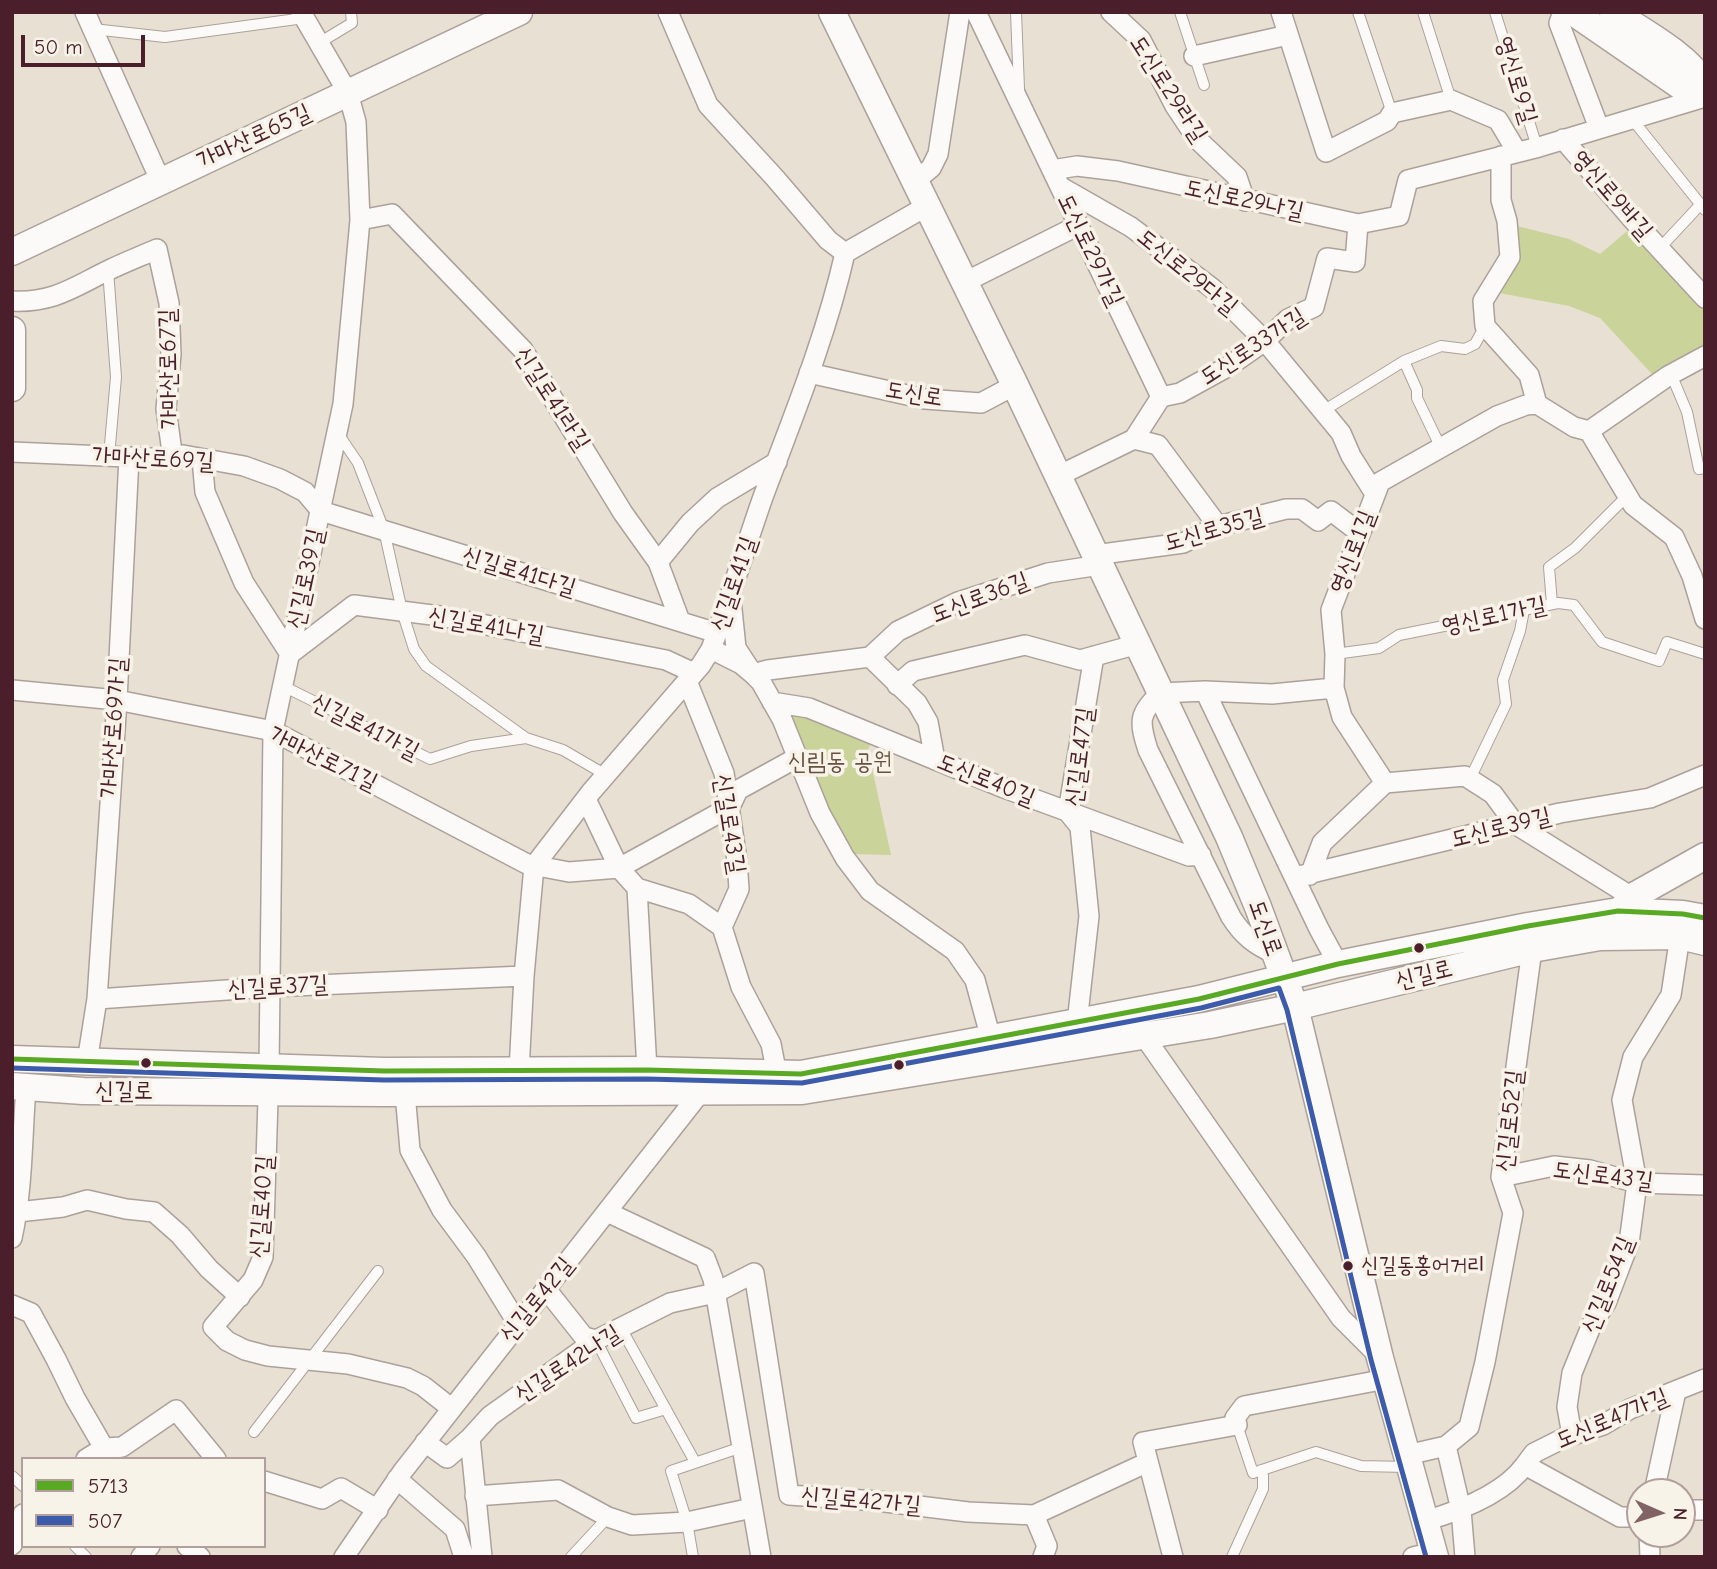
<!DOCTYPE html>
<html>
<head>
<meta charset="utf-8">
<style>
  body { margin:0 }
  #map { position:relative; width:1717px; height:1569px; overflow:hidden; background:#e8e0d2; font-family:"Comic Neue",sans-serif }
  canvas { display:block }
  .frame { position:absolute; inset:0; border:14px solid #4a1f2b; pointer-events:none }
  .legend { position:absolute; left:21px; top:1457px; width:245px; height:91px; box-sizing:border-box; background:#f7f3e8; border:2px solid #b29e9c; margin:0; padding:9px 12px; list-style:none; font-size:21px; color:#4a1f2b }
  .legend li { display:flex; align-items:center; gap:14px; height:35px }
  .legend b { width:35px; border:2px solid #b29e9c }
  .north { position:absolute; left:1626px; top:1478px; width:70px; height:70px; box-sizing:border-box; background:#f7f3e8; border:2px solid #b29e9c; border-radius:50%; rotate:93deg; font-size:19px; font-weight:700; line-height:28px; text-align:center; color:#4a1f2b }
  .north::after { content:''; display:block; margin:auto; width:24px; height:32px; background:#816365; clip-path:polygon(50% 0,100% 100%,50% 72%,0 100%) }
  .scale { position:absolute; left:21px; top:35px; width:124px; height:32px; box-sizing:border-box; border:4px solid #4a1f2b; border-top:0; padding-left:9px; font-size:21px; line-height:24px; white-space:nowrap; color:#4a1f2b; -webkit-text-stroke:5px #f7f3e8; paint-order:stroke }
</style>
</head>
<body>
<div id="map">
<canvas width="1717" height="1569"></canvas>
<div class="frame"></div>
<ul class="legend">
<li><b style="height:9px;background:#5aa925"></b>5713</li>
<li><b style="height:9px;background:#3d5bab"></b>507</li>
</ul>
<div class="north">N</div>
<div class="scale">50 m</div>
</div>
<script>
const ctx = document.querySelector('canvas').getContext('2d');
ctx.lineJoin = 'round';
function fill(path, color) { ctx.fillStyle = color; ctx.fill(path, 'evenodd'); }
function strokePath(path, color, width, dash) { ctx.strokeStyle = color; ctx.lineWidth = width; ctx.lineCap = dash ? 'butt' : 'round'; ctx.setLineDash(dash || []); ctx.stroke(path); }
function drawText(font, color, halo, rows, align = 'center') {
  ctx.font = font + ' "Comic Neue","Poor Story",sans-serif'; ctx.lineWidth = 7; ctx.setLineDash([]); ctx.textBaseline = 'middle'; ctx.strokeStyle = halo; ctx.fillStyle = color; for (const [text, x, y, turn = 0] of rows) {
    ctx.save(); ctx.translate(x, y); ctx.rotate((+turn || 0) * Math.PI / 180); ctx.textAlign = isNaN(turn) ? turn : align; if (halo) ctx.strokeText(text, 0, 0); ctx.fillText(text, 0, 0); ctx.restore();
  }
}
const green = new Path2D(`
  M1513,225L1569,239L1600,254L1632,227L1705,303V347L1652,374L1600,318L1569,306L1494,292Z
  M781,708L872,739L868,750L891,855L851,854Z`);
const lane = new Path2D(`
  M1016,12L1019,89
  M1180,12L1204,85
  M1358,12L1392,113
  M1423,12L1451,100
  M1495,12L1537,147
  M93,29L165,37L304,18
  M319,43L352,23L351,12
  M1632,119L1705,210
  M1659,249L1700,205
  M108,270L116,377L109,456
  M1404,361L1417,390V398L1440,446
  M1671,374L1687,412L1699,469L1705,468
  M1323,411L1404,361L1441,346L1465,349L1475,344L1485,326
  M337,432L358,463L384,530L402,611L414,649L426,666L526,738
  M1552,604L1549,567L1575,548L1628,495
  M1335,654L1379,648L1399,635L1558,603L1574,605L1602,642L1659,661L1667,642L1705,654
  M283,686L430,759L471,746L526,738L563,750L606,775
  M1470,779L1506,704L1503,680L1520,631L1524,610
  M621,1328L695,1462
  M596,1340L636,1418L666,1409
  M1237,1425L1253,1473L1316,1452L1361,1466L1407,1467
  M254,1432L378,1271
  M12,1476L23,1486
  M75,1546L86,1557
  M571,1557L608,1517
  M693,1557L687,1522L671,1471L742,1447
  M1232,1557L1263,1489V1476L1261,1470`);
const street = new Path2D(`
  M85,12L161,182
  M301,12L348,93L356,122L360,220L343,404L273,731L269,1068L263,1257L253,1280L213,1327L227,1341L245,1350L268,1356L348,1364L407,1378L423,1386L451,1408
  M668,12L708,105L775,178L828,240L845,253
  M976,12L1161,397
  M1111,12L1141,40L1175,106L1197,139L1237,177L1245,201
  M1281,12L1326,152L1387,121L1392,113L1451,100L1498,120L1517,152
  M1563,12L1559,23L1599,128
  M1194,56L1288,35
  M1563,139L1633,220L1705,298
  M1501,156V200L1507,221L1510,257L1483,301L1485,326L1529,375L1537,404
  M1052,170L1077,166L1118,171L1358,224L1399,216L1408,180L1539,147L1705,97
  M915,181L931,168L938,154L960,12
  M1061,187L1131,227L1212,288L1265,341L1341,433L1351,456L1375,494
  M360,220L392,214L523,350L623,513L658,562L680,621
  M965,282L1079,225
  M12,301C55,303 75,286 111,269C126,262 141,256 157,249L169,303L171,354L166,409L173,459
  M809,373L925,399L981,403L1015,385
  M1161,397L1180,393L1229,366L1265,341L1288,319L1314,307L1327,258L1355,262L1358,224
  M1589,431L1668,376L1705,356
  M1134,439L1158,445L1218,526
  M12,452L173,459L183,455L244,466L280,479L305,492L321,511L717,633
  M202,459L205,492L244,583L290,654L354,605L440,616L666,660L694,673
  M1058,476L1134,439L1161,397
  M1095,555L1183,543L1218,526L1286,509H1302L1318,521L1331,511L1360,533
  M658,562L690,523L717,498L777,462
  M731,600L736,648L753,674L761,682L782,719L820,813L845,858L870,891L955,951L975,980L991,1039
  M711,649L741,664L753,674L768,670L870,657L898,631L958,602L1048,573L1100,565
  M870,657L917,703L928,722L935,760
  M687,681L724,773L737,860L739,889L722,927
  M897,685L913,671L1025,645L1080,660L1138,644
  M12,690L117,700L273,731L527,864L569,872L619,868L730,807L738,790L798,757
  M1205,691L1319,929L1338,964
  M772,702L809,708L1004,788L1189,856L1201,855
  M586,799L619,868L637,888L689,904L722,927L741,987L771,1044L777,1075
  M1310,875L1322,843L1385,783
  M1295,877L1560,813L1650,798L1705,775
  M637,888L647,1070
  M1632,897L1515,824L1493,794L1465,776L1385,783L1342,717L1334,688L1335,654L1331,610L1380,482L1497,416L1526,405L1537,404L1574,427L1589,431L1633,505L1674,537L1692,576L1705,619
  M1275,954C1255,945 1243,936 1231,917L1148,750C1139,722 1138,713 1161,693L1205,691L1272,694L1334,688
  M97,999L117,700L129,457
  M1077,1023L1089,916L1080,827L1068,812L1094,656
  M1144,1036L1341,1318L1379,1356
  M87,1062L97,999L270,987L524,976
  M519,1071L524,976L534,866L591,792L701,665L711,649C730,599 745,548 763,497C793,417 826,337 845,253L927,206
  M405,1093L410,1150L442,1210L476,1256L518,1324
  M1501,1177L1554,1166L1590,1170L1637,1183L1705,1185
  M18,1212L63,1207L87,1200L126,1209L154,1212L180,1235L209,1269L240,1297
  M607,1212L705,1258L713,1279L761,1557
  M12,1238C23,1188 22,1138 26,1087
  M546,1289L584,1337L596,1340
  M12,1305L31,1313L56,1359L75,1398L104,1448L113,1459
  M1572,1435L1567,1407L1572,1373L1592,1324L1606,1303L1629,1243L1637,1183L1622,1100L1633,1057L1671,995L1680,936
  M470,1438L490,1416L596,1340L670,1303L715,1293L754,1273L789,1495L877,1501L968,1512L1034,1515L1148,1462
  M425,1442L447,1458L470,1438L482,1557
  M1446,1446L1461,1510L1465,1557
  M1407,1455L1446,1446L1469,1427L1485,1362L1513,1213L1501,1177L1532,949
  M86,1459L104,1448L122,1447L176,1410L216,1459
  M1525,1465L1534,1453L1564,1438L1603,1425L1630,1409L1705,1379
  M397,1479L455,1529L464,1557
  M264,1481L322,1499L341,1488L378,1510
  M1654,1492L1676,1391
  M475,1496L558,1490L608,1517L632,1525L687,1522L752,1508
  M1682,1510H1705
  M1034,1515L1047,1546L1043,1557
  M1425,1521C1459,1511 1504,1494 1525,1465L1620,1517H1640
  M1649,1534L1650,1557
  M12,1545L23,1514
  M187,1546L200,1557
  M141,1557L150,1546
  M344,1557L403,1471L700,1093
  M1173,1557L1143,1442L1237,1425L1235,1418L1244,1406L1386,1379
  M1413,1557L1434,1552`);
const secondary = new Path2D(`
  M832,12L1015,385L1229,837L1258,907L1295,1007L1380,1358L1435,1557
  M1573,12L1682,87L1705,94
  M1613,12C1642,31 1688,55 1705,85
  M12,252L519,12
  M12,330V388
  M1613,919L1632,897L1705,856
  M12,1059L384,1071L647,1070L801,1074L1199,999L1338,964L1528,926L1618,911L1683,914L1705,918
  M12,1086L83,1091L384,1093L802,1091L1210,1025L1295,1007L1532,949L1600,937L1680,936L1705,942`);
const bus1 = new Path2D(`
  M12,1059L384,1071L647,1070L801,1074L1199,999L1338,964L1528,926L1618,911L1683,914L1705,918`);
const bus2 = new Path2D(`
  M12,1068L384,1080L647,1079L802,1083L1201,1008L1279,988L1287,1010L1371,1360L1426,1557`);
const markers = [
  [1419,948,6,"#4a1f2b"],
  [146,1063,6,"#4a1f2b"],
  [899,1065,6,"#4a1f2b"],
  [1348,1266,6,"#4a1f2b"]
];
const busNames = [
  ["신길동홍어거리",1361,1266]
];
const streetNames = [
  ["영신로9길",1516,80,73],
  ["도신로29라길",1168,89,57],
  ["가마산로65길",254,137,-25],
  ["영신로9바길",1612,195,49],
  ["도신로29나길",1244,200,12],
  ["도신로29가길",1090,250,64],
  ["도신로29다길",1187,272,39],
  ["도신로33가길",1253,347,-33],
  ["가마산로67길",169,369,-91],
  ["도신로",914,394,9],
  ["신길로41라길",552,399,57],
  ["가마산로69길",153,459,3],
  ["도신로35길",1214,530,-16],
  ["영신로1길",1353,552,-69],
  ["신길로41다길",519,572,17],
  ["신길로39길",306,579,-78],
  ["신길로41길",734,584,-71],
  ["도신로36길",980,598,-21],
  ["영신로1가길",1494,616,-12],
  ["신길로41나길",486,626,10],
  ["신길로41가길",365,727,27],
  ["가마산로69가길",114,728,-86],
  ["신길로47길",1080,757,-83],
  ["가마산로71길",323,759,26],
  ["도신로40길",986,780,22],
  ["신길로43길",729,824,81],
  ["도신로39길",1501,828,-14],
  ["도신로",1265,928,70],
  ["신길로",1424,975,-14],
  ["신길로37길",278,987,-3],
  ["신길로",124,1091],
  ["신길로52길",1510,1121,-84],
  ["도신로43길",1603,1176,7],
  ["신길로40길",262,1207,-86],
  ["신길로54길",1608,1285,-68],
  ["신길로42길",537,1300,-51],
  ["신길로42나길",568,1364,-33],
  ["도신로47가길",1612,1419,-23],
  ["신길로42가길",861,1501,5]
];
const parkNames = [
  ["신림동 공원",840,762]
];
fill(green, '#cad39a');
strokePath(lane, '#aca19a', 12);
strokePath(street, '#aca19a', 22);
strokePath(secondary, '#aca19a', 29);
strokePath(lane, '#fcfaf8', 10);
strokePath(street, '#fcfaf8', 19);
strokePath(secondary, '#fcfaf8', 26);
strokePath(bus1, '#5aa925', 5);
strokePath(bus2, '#3d5bab', 5);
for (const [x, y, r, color] of markers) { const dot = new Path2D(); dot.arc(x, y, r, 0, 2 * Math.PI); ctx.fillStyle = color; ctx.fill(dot); strokePath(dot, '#f7f3e8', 2.5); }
drawText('22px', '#4a1f2b', '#f7f3e8', busNames, 'left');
drawText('24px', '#4a1f2b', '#f7f3e8', streetNames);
drawText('24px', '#69523f', '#f7f3e8', parkNames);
</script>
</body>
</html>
